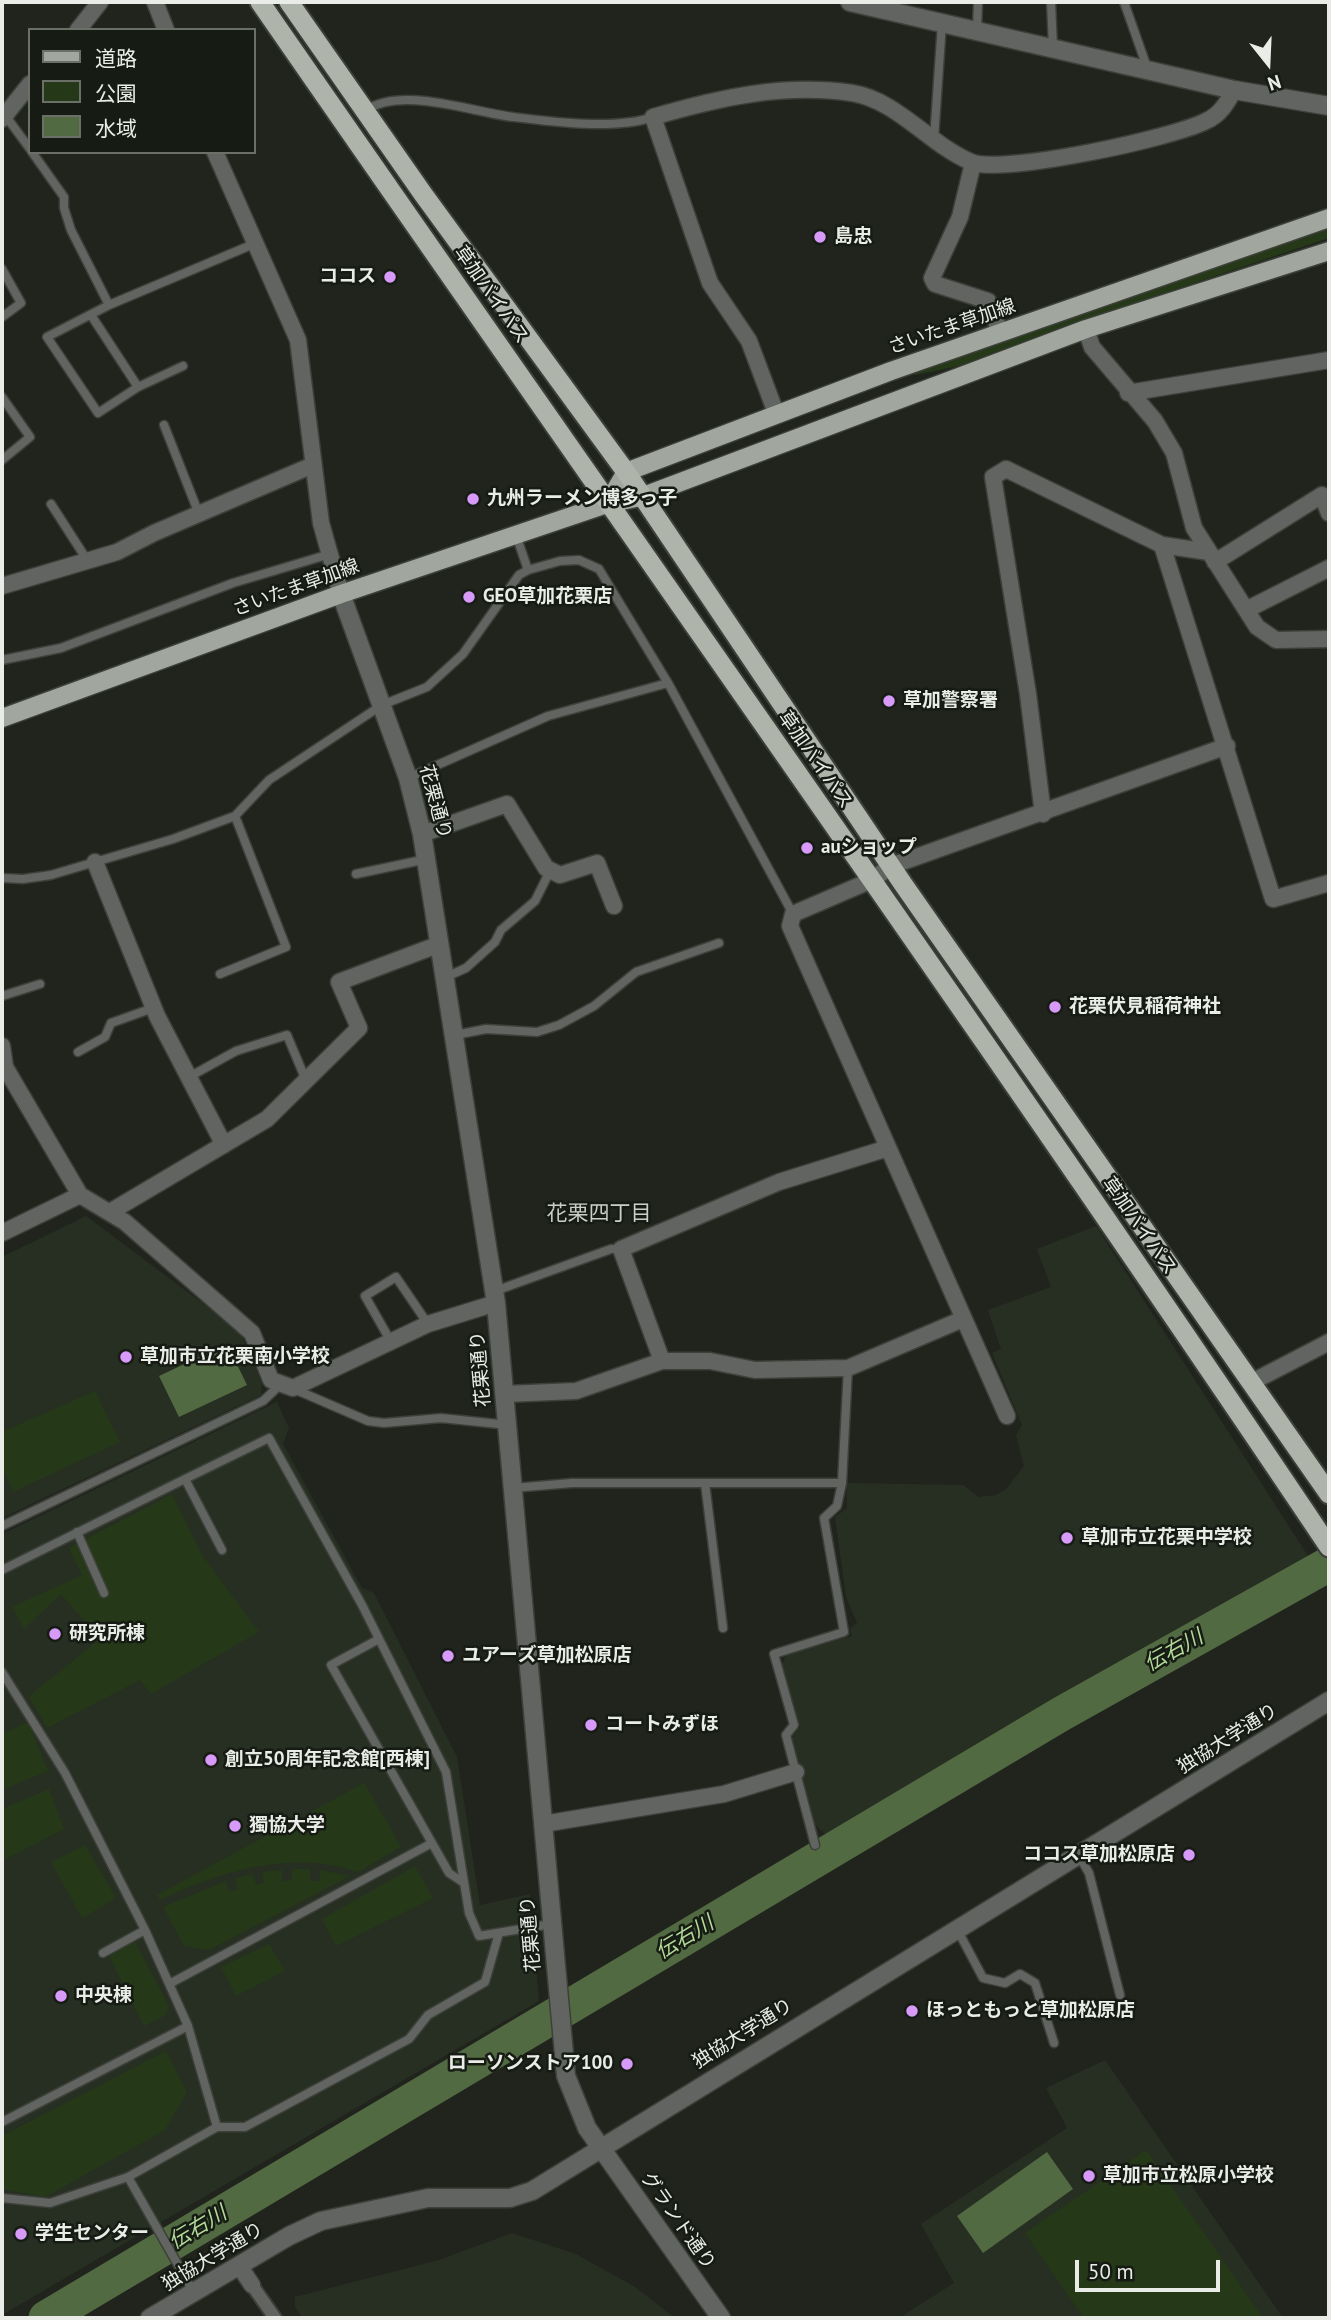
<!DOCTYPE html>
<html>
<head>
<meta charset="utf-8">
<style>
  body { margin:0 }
  #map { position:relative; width:1331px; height:2320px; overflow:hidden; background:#20241d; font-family:"PT Sans","Noto Sans JP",sans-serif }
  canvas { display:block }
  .frame { position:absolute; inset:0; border:4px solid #e9ece7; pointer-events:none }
  .legend { position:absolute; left:28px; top:28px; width:228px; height:126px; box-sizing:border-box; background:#161b14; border:2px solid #6a6f68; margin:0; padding:9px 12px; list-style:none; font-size:21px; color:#e9ece7 }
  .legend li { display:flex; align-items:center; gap:14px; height:35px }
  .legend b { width:35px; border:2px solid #6a6f68 }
  .north { position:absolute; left:1233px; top:28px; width:70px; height:70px; -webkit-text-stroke:5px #161b14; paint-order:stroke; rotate:162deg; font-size:19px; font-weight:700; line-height:28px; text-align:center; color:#e9ece7 }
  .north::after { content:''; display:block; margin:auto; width:24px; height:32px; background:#e9ece7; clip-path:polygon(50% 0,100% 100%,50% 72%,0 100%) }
  .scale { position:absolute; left:1075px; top:2260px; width:145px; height:32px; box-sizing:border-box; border:4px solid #e9ece7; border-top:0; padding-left:9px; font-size:21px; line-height:24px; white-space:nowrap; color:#e9ece7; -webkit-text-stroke:5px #161b14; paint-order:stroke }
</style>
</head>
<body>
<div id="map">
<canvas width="1331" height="2320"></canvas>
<div class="frame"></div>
<ul class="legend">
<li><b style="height:9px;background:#a1a79e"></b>道路</li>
<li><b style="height:19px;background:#253818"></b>公園</li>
<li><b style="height:19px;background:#526a42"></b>水域</li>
</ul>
<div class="north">N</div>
<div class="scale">50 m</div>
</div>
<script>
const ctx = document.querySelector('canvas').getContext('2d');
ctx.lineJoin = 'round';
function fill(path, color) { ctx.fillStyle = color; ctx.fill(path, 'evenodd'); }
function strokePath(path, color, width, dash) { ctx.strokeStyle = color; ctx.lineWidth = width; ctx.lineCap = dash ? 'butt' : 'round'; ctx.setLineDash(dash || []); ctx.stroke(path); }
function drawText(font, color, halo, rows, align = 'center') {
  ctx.font = font + ' "PT Sans","Noto Sans JP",sans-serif'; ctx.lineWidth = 5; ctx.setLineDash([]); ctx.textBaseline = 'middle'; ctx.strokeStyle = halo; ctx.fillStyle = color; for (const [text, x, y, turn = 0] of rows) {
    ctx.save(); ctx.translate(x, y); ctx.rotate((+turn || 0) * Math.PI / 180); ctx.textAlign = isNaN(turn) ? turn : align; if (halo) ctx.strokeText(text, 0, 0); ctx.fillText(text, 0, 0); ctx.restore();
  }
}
const built = new Path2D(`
  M86,1216L240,1331L262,1384L261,1395L2,1518V1257Z
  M1096,1226L1310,1559L827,1835L815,1825L792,1737L800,1727L781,1668L786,1655L852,1636L850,1628L857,1623L846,1597L835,1517L847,1508V1483L963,1485L979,1497L996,1495L1006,1489L1024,1466L1016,1435L1022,1425L992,1353L1001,1349L988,1310L1051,1287L1037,1249Z
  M277,1402L289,1428L283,1444L362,1588L374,1593L457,1757L480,1905L530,1894L539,2001L2,2315V1534Z
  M1105,2060L1283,2318H899L954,2283L921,2224L1067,2128L1046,2088Z
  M512,2233L576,2254L635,2287L675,2318H303L295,2307V2297L439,2260Z`);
const green = new Path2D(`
  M1329,228V238L1074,323L959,366L915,375L913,372Z
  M95,1391L120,1442L13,1492L2,1465V1432Z
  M172,1494L202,1555L259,1632L151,1694L140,1680L47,1728L29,1696L100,1639L61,1594L24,1629L12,1607L82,1575L69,1548Z
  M28,1722L48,1771L2,1790V1734Z
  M364,1783L401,1847L358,1872C292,1849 221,1871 160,1900L157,1895Z
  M49,1789L64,1829L2,1861V1809Z
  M85,1845L116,1898L82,1918L51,1862Z
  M415,1866L433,1898L336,1946L322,1919Z
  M292,1869H310V1881H320V1870L350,1876L209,1950L184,1946L163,1907L226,1881L229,1891L238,1890L235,1878L253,1874L256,1885L264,1883L262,1872L282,1870V1881H291Z
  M135,1942L169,2006L166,2015L144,2026L109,1956Z
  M269,1944L285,1971L236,1996L221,1967Z
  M166,2051L187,2092L165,2130L45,2197L2,2189V2136Z
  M1146,2150L1263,2318H1084L1025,2233Z`);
const water = new Path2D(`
  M227,1344L247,1385L179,1417L159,1376Z
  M1047,2152L1073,2189L983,2253L957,2216Z`);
const river = new Path2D(`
  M46,2318L1061,1714L1329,1564`);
const service = new Path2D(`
  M1051,2L1053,48
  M1124,2L1148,70
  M977,30L978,2
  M366,110C403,86 471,112 513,117C553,122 616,130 653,117
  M5,115L30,149
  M934,139L942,23
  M32,152L64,197V208L71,230L109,305
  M2,269L21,303L2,317
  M91,315L138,387
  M183,366L138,387L98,413L47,337L109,305L256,243
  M2,397L30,437L2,460
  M164,425L199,514
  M51,504L89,563
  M528,570L560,561L579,560L599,569L668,683L793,914
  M2,660L61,648L233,583L330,554
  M408,778L548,716L668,683
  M356,874L427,859
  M2,878L23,879L51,875L173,839L235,816L269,780L382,705L427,687L463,654L519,575L528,570L516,535
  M220,974L286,947L235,816
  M446,977L466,968L495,942L501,930L535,901L550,871
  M2,996L40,984
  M455,1035L486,1029L537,1032L559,1025L594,1006L636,972L719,943
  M78,1052L105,1037L111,1023L153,1008
  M189,1077L236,1051L287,1035L305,1078
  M495,1291L611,1249H621
  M390,1340L365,1296L396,1277L428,1324
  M294,1389L368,1421L384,1423L441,1418L508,1425
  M185,1479L269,1438L362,1605L446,1772L469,1913L479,1936L551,1924
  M705,1483L723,1628
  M842,1483L848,1368
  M513,1488L572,1483H842L837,1506L824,1518L844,1632L774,1654L794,1725L786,1735L815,1845
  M2,1526L263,1401L280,1385
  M77,1532L104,1593
  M2,1570L185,1479L222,1550
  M379,1639L331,1665L449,1873L464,1883
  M2,1672L65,1773L145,1930L188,2026
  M1079,1856L1089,1873L1120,1995
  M957,1929L983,1978L1005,1983L1020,1974L1035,1983L1054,2043
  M103,1953L145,1930
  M171,1983L432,1843
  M2,2122L188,2026L217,2127
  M128,2177L194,2293
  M2,2198L50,2203L128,2177L217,2127H245L409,2039L428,2015L485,1982L499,1933`);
const pedestrian = new Path2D(`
  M252,2285L275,2318`);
const minor = new Path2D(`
  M155,2L166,30
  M78,30L100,2
  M2,119L30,84
  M215,152L298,340L321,523L341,594
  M973,163L960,217L932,278L935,284L988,301L1000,332
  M1086,329L1092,347L1155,421L1174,453L1194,528L1257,627L1276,640L1329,639
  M1128,393L1329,360
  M776,413L749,341L710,283L653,117C718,98 783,83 852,93C897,100 930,145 971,162C1002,175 1173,138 1206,121C1220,115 1227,103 1234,90
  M1162,545L1273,899L1329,883
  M1215,562L1322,495L1329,513
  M2,586L117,552L154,533L313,465
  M1246,610L1329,568
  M1043,814L1028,694L993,477L1006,469L1162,545L1209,552
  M422,834L507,804L546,868L560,875L597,863L614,906
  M95,862L157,1016L224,1145
  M2,1046L5,1067L80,1195
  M110,1212L267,1119L359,1028L339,982L440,944
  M2,1233L80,1195L125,1222L252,1333L271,1380L293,1388L428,1324L496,1303
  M662,1361L621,1249L779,1182L888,1148
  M1252,1382L1329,1342
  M505,1394L576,1391L662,1361H710L755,1370L848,1368L963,1319
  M1007,1416L790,926L793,914L872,880L891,866L1227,746
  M543,1824L724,1794L796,1772
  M240,2267L252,2285`);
const tertiary = new Path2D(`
  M850,2L1234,90L1329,106
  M341,594L408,778L422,834L496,1303L566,2076L587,2128L721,2318
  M150,2318L289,2236L321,2221L428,2198H510L532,2191L1329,1701`);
const primary = new Path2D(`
  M607,504L626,472L891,371L1329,218
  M2,718L341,594L607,504L641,497L1086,329L1329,251`);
const trunk = new Path2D(`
  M260,2C616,517 980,1027 1329,1547
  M289,2L423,194L626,472L903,884L1329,1494`);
const markers = [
  [820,237,7,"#d89af8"],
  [390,277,7,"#d89af8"],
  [473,499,7,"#d89af8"],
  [469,597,7,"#d89af8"],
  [889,701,7,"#d89af8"],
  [807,848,7,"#d89af8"],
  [1055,1007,7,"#d89af8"],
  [126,1357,7,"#d89af8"],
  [1067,1538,7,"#d89af8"],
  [55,1634,7,"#d89af8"],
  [448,1656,7,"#d89af8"],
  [591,1725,7,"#d89af8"],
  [211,1760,7,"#d89af8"],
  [235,1826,7,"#d89af8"],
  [1189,1855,7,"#d89af8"],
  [61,1996,7,"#d89af8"],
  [912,2011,7,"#d89af8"],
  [627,2064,7,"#d89af8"],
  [1089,2176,7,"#d89af8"],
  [21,2234,7,"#d89af8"]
];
const poiNames = [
  ["島忠",834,237],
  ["ココス",376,277,"right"],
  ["九州ラーメン博多っ子",487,499],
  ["GEO草加花栗店",483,597],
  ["草加警察署",903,701],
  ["auショップ",821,848],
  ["花栗伏見稲荷神社",1069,1007],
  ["草加市立花栗南小学校",140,1357],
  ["草加市立花栗中学校",1081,1538],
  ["研究所棟",69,1634],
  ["ユアーズ草加松原店",462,1656],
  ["コートみずほ",605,1725],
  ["創立50周年記念館[西棟]",225,1760],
  ["獨協大学",249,1826],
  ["ココス草加松原店",1175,1855,"right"],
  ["中央棟",75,1996],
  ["ほっともっと草加松原店",926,2011],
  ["ローソンストア100",613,2064,"right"],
  ["草加市立松原小学校",1103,2176],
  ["学生センター",35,2234]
];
const streetNames = [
  ["草加バイパス",491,295,55],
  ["さいたま草加線",952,327,-19],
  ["さいたま草加線",296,588,-20],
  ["草加バイパス",815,760,55],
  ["花栗通り",435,802,75],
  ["草加バイパス",1139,1226,55],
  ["花栗通り",481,1369,-95],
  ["独協大学通り",1228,1739,-32],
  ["花栗通り",531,1934,-95],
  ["独協大学通り",743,2034,-32],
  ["グランド通り",678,2221,55],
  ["独協大学通り",213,2257,-31]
];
const neighbourhoodNames = [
  ["花栗四丁目",599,1214]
];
const waterNames = [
  ["伝右川",1174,1651,-29],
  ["伝右川",685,1938,-31],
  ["伝右川",198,2228,-31]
];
fill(built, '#272f22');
fill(green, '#253818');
fill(water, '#526a42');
strokePath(river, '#526a42', 35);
strokePath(service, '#3c4039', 11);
strokePath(pedestrian, '#3c4039', 16);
strokePath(minor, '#3c4039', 19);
strokePath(tertiary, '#3c4039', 21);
strokePath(primary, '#3c4039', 21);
strokePath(trunk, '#3c4039', 23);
strokePath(service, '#626461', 8);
strokePath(pedestrian, '#626461', 12);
strokePath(minor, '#626461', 16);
strokePath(tertiary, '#626461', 18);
strokePath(primary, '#a1a79e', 18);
strokePath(trunk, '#aeb4aa', 19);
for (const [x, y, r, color] of markers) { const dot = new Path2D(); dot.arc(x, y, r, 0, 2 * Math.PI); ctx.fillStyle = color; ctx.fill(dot); strokePath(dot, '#161b14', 2.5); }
drawText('bold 19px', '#e9ece7', '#161b14', poiNames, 'left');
drawText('19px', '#e9ece7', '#161b14', streetNames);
drawText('21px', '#cad0c6', '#161b14', neighbourhoodNames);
drawText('italic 21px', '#b2da98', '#161b14', waterNames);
</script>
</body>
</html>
